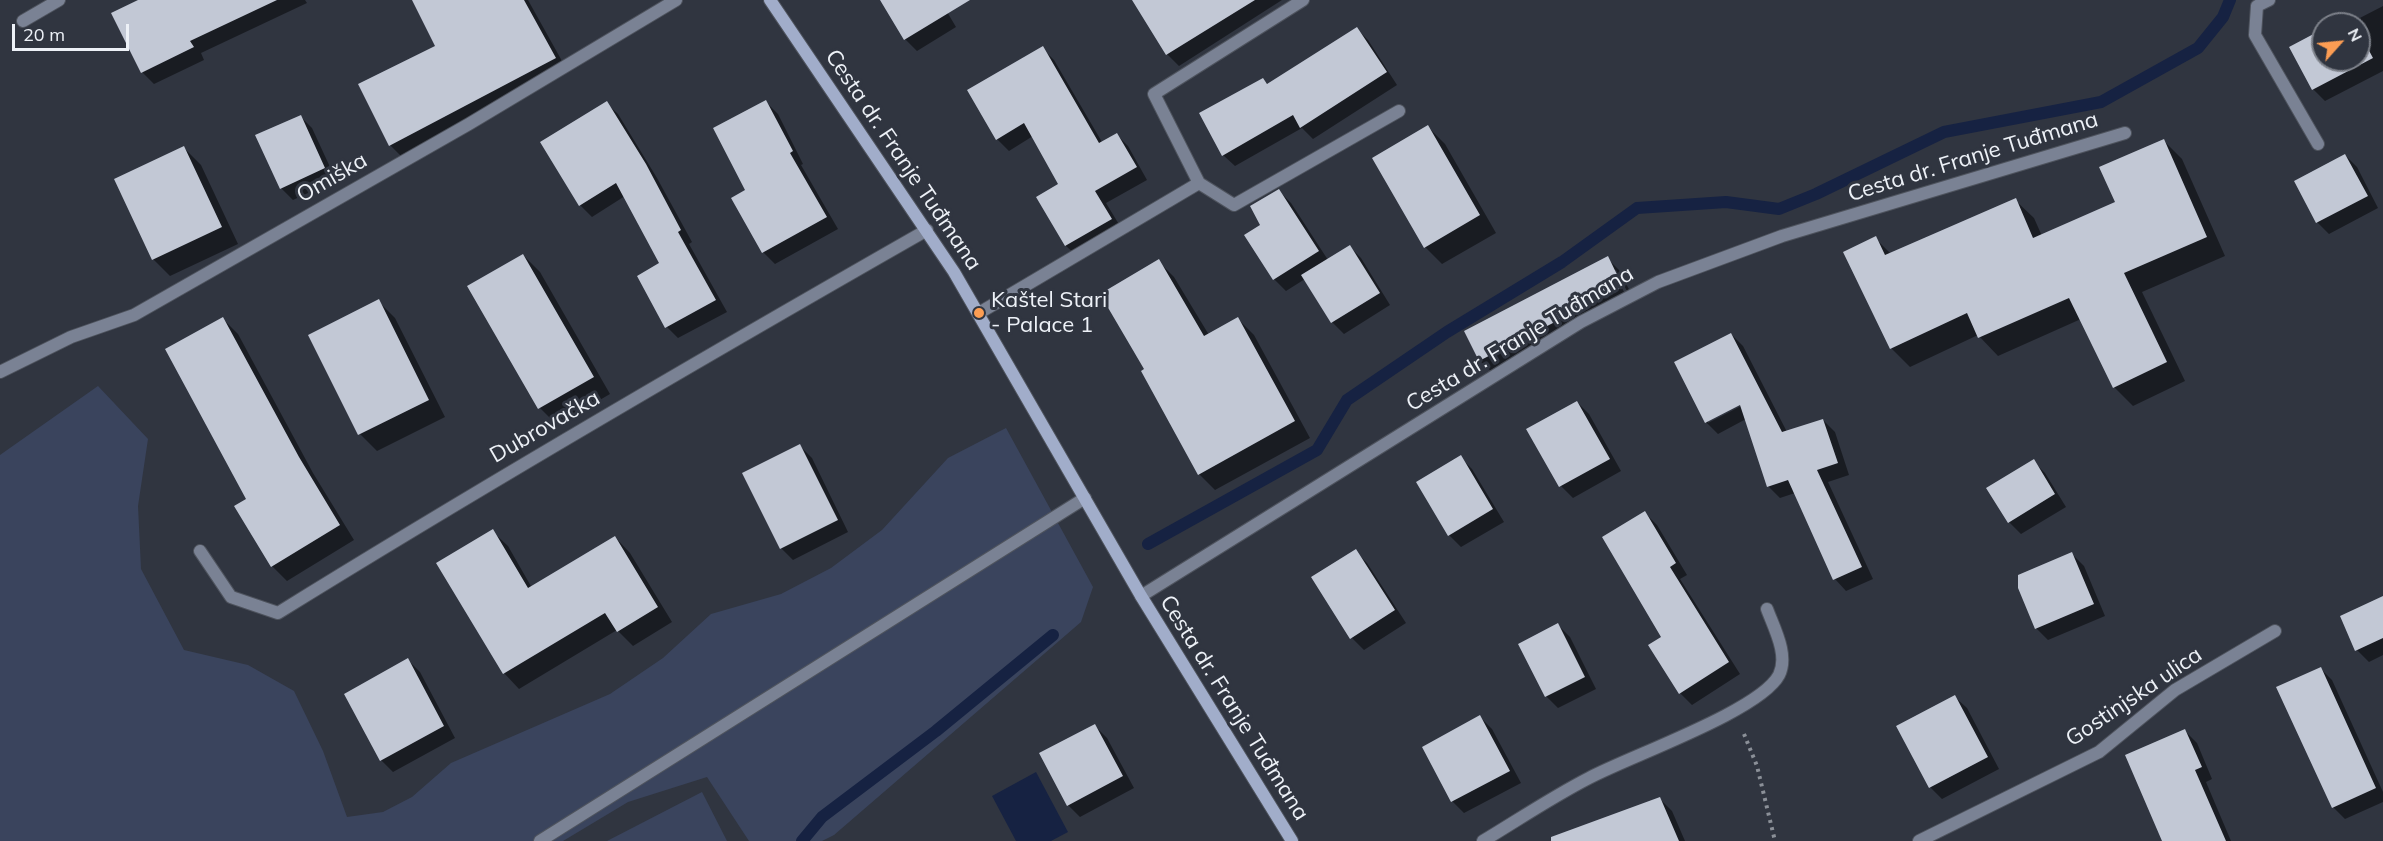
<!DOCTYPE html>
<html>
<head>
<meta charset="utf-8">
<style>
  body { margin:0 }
  #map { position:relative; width:2383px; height:841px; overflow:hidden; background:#303540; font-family:Mulish,sans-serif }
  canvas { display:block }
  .north { position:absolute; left:2311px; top:12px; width:60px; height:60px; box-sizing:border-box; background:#303540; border:2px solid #7c8089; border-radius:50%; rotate:63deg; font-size:16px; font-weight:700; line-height:24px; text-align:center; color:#edf1f7 }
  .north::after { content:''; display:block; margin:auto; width:21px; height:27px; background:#fc9d53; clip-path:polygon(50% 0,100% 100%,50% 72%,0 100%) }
  .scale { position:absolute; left:12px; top:24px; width:117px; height:27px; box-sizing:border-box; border:3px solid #edf1f7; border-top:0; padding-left:8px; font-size:18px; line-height:21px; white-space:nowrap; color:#edf1f7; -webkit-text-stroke:4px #303540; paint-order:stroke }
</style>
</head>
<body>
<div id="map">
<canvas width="2383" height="841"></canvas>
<div class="north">N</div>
<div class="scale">20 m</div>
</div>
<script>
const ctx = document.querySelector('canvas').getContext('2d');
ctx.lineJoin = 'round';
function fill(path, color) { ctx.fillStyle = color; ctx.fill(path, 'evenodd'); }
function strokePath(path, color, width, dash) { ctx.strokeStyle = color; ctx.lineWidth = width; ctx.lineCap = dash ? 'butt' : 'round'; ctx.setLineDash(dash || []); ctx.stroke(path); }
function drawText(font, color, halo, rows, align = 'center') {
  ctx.font = font + ' Mulish,sans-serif'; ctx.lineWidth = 6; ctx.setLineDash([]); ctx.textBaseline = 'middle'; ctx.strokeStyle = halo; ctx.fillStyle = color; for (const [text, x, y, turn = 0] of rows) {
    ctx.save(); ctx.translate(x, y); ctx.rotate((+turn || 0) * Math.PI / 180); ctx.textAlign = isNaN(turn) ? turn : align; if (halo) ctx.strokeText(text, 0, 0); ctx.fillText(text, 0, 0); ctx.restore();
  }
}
const green = new Path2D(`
  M98,386L148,439L138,506L141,569L184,650L248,665L294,691L323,751L347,817L383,812L412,797L451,763L610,694L663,658L711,614L781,594L831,568L882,530L948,458L1006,428L1093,587L1081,622L834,835L822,841H749L707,777L628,802L563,841H0V455Z
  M702,792L727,841H607Z`);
const water = new Path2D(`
  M1036,772L1068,832L1051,841H1016L992,796Z`);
const shadow = new Path2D(`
  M142,0H305L307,3L201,53L204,60L154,84L143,73L113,14Z
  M414,0H528L567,70L402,157L390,145L436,46Z
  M900,0H940L956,27L917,51L905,39Z
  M1143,0H1282L1179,66L1167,54Z
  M2383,6V71L2325,101L2313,89L2323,31V60H2359V24H2336L2350,17L2354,21Z
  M1357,29L1368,40L1397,85L1313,139L1302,128L1235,166L1223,155L1263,80L1269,85Z
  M1042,48L1054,60L1102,142L1116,134L1128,146L1147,180L1106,203L1123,231L1078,257L1066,246L1038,197L1060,185L1033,136L1009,151L997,139Z
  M766,102L778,114L803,164L801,165L838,229L775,264L763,252L733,198L747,191Z
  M606,103L618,114L657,178L692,242L689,244L727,312L678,338L667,327L662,264L625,196L592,217L580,205Z
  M300,116L312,128L336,180L293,200L281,188Z
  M1428,127L1445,144L1496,233L1442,264L1425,247Z
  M2163,140L2182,159L2225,256L2142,292L2185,381L2133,406L2114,387L2081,319L1998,356L1978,335L1910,367L1892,349L1845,252L1875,238L1891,254L2015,200L2034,218L2042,236L2117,202Z
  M184,148L201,165L238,244L170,276L153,259Z
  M2345,155L2357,167L2378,208L2329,234L2317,222Z
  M1279,191L1291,203L1328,260L1350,247L1361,258L1390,305L1344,334L1332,322L1305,279L1286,291L1274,279L1262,225Z
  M523,255L540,272L610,394L557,425L540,408Z
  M1607,258L1619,270L1634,299L1492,372L1480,361L1466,331ZM1613,270H1616L1628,293L1625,294Z
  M1158,261L1174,277L1209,335L1238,319L1254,335L1310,438L1215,490L1199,474L1146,370Z
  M378,301L395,318L445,417L377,451L360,434L310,336Z
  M223,319L238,334L313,473L354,540L287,581L272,566L248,500Z
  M1731,334L1743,346L1787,432L1823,420L1835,432L1849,475L1828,482L1873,579L1846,591L1835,579L1795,493L1780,498L1768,486L1746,419L1718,434L1706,422ZM1746,400L1747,403L1708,423V419Z
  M1577,402L1589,414L1621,471L1573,498L1561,486L1528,430Z
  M800,446L812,458L848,532L793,560L781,548Z
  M1460,457L1472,469L1504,522L1461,547L1449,535L1418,483Z
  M2033,461L2045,473L2066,507L2021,534L2009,522Z
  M1645,513L1657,525L1687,575L1680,579L1740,674L1692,705L1680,693L1663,637Z
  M492,531L508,546L532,588L615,537L630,553L672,622L633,646L617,630L519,689L504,673Z
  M1355,551L1367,563L1406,623L1364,650L1352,638Z
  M2072,554L2084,566L2105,616L2048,640L2036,628Z
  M2383,598V655L2369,662L2357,650Z
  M1558,625L1570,637L1596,689L1558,708L1546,696Z
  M408,660L420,672L455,738L393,772L381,760Z
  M2320,668L2332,680L2383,792V802L2345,819L2333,807Z
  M1955,697L1967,708L1999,769L1942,799L1930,787L1898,727Z
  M1480,717L1492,729L1521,783L1464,813L1453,802L1424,748Z
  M1095,726L1107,738L1134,788L1080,817L1068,805Z
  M2185,731L2197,743L2212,779L2206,782L2231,841H2163Z
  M1660,799L1672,811L1685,841H1612Z`);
const stream = new Path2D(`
  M1148,544L1317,450L1347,400L1447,332L1562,262L1637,208L1726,202L1779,209L1816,194L1944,132L2101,102L2198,48L2223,17L2230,0
  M802,841L822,817L936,731L1053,635`);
const building = new Path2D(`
  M138,0H277L190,41L194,47L141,73L111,13Z
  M412,0H524L556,58L389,146L358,84L435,46Z
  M880,0H970L904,40Z
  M1132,0H1255L1166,55Z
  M1357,27L1387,72L1300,128L1293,115L1222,156L1199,113L1263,78L1267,84Z
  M2323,29V60H2359V32L2373,58L2312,90L2289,47Z
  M1043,46L1099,143L1117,133L1137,167L1095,191L1112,219L1065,246L1036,197L1058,184L1024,123L996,140L967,90Z
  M766,100L793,151L790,153L827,217L762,253L731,198L745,190L713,128Z
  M607,101L646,164L681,230L678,232L716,300L665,328L637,276L659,263L616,183L579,206L540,142Z
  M301,115L325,168L280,189L255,135Z
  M1428,125L1480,215L1424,248L1372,158Z
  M2164,139L2207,237L2124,273L2167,362L2113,388L2069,298L1978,338L1967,313L1890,349L1843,252L1876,236L1885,255L2016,198L2033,238L2115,202L2099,167Z
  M184,146L222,227L152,260L114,179Z
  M2345,154L2368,196L2316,223L2294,181Z
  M1279,189L1319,251L1273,280L1244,235L1260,225L1250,206Z
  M1350,245L1380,293L1331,323L1301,275Z
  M523,254L594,377L538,409L467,286Z
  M1608,256L1623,287L1479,361L1464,331Z
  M1159,259L1204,336L1238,317L1295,421L1198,475L1141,371L1144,369L1100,294Z
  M379,299L429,400L358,435L308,335Z
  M223,317L299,457L340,525L271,567L234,506L246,499L165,349Z
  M1731,333L1782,432L1823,419L1838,463L1817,470L1862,567L1833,580L1788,480L1767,487L1740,405L1705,423L1674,362Z
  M1577,401L1610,459L1559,487L1526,429Z
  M800,444L838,520L780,549L742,473Z
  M1461,455L1493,509L1448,536L1416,482Z
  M2034,459L2055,494L2008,523L1986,488Z
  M1645,511L1676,563L1670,567L1729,662L1679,694L1648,645L1661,637L1602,537Z
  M493,529L528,588L615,536L658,607L617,632L605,613L503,674L436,563Z
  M1356,549L1395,610L1350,639L1311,577Z
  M2072,552L2094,604L2035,629L2018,588V575Z
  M2383,596V638L2355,651L2340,616Z
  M1558,623L1585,677L1545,697L1518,644Z
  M408,658L444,726L380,761L344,694Z
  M2321,667L2376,788L2332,808L2276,687Z
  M1955,695L1988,757L1929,788L1896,726Z
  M1480,715L1510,771L1451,802L1422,747Z
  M1095,724L1123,776L1067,806L1039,753Z
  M2185,729L2202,767L2195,770L2226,841H2162L2125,755Z
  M1660,797L1679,841H1551V837Z`);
const path = new Path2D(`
  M1744,734L1757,766L1775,841`);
const service = new Path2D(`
  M1303,0L1154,94L1199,183L1234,205L1399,111
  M2269,0L2257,6L2255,35L2318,144
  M979,313L1199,183
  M540,841L1085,498`);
const minor = new Path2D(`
  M23,21L59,0
  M0,372L71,337L134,315L469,124L676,0
  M200,551L231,597L278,613C491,481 708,355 927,230
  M1141,596L1581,322L1658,282L1782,236L2125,133
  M1483,841C1518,820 1552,797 1589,778C1630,756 1760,711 1779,675C1789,655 1774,628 1767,609
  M1919,841L2099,752L2175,690L2275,631`);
const secondary = new Path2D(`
  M770,0L954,272L1141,596L1292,841`);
const markers = [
  [979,313,6,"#fc9d53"]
];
const streetNames = [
  ["Cesta dr. Franje Tuđmana",1973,157,-17],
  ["Cesta dr. Franje Tuđmana",903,160,56],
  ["Omiška",332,178,-30],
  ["Cesta dr. Franje Tuđmana",1520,339,-31],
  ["Dubrovačka",545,427,-30],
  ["Gostinjska ulica",2134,697,-34],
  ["Cesta dr. Franje Tuđmana",1234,708,58]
];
const poiNames = [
  ["Kaštel Stari",991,300],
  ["- Palace 1",991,325]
];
fill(green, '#3a445d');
fill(water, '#162242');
fill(shadow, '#0007');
strokePath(stream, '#162242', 12);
fill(building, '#c2c8d5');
strokePath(service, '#4e535d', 14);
strokePath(minor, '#4e535d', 14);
strokePath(secondary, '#4e535d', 14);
strokePath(path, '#8b9098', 4, [3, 4.5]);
strokePath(service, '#7a8294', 12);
strokePath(minor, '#7a8294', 12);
strokePath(secondary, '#a1adca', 12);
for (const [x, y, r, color] of markers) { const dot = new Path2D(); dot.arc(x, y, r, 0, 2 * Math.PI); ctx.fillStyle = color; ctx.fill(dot); strokePath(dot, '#303540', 2); }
drawText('22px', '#edf1f7', '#303540', streetNames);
drawText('22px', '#edf1f7', '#303540', poiNames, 'left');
</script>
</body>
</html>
